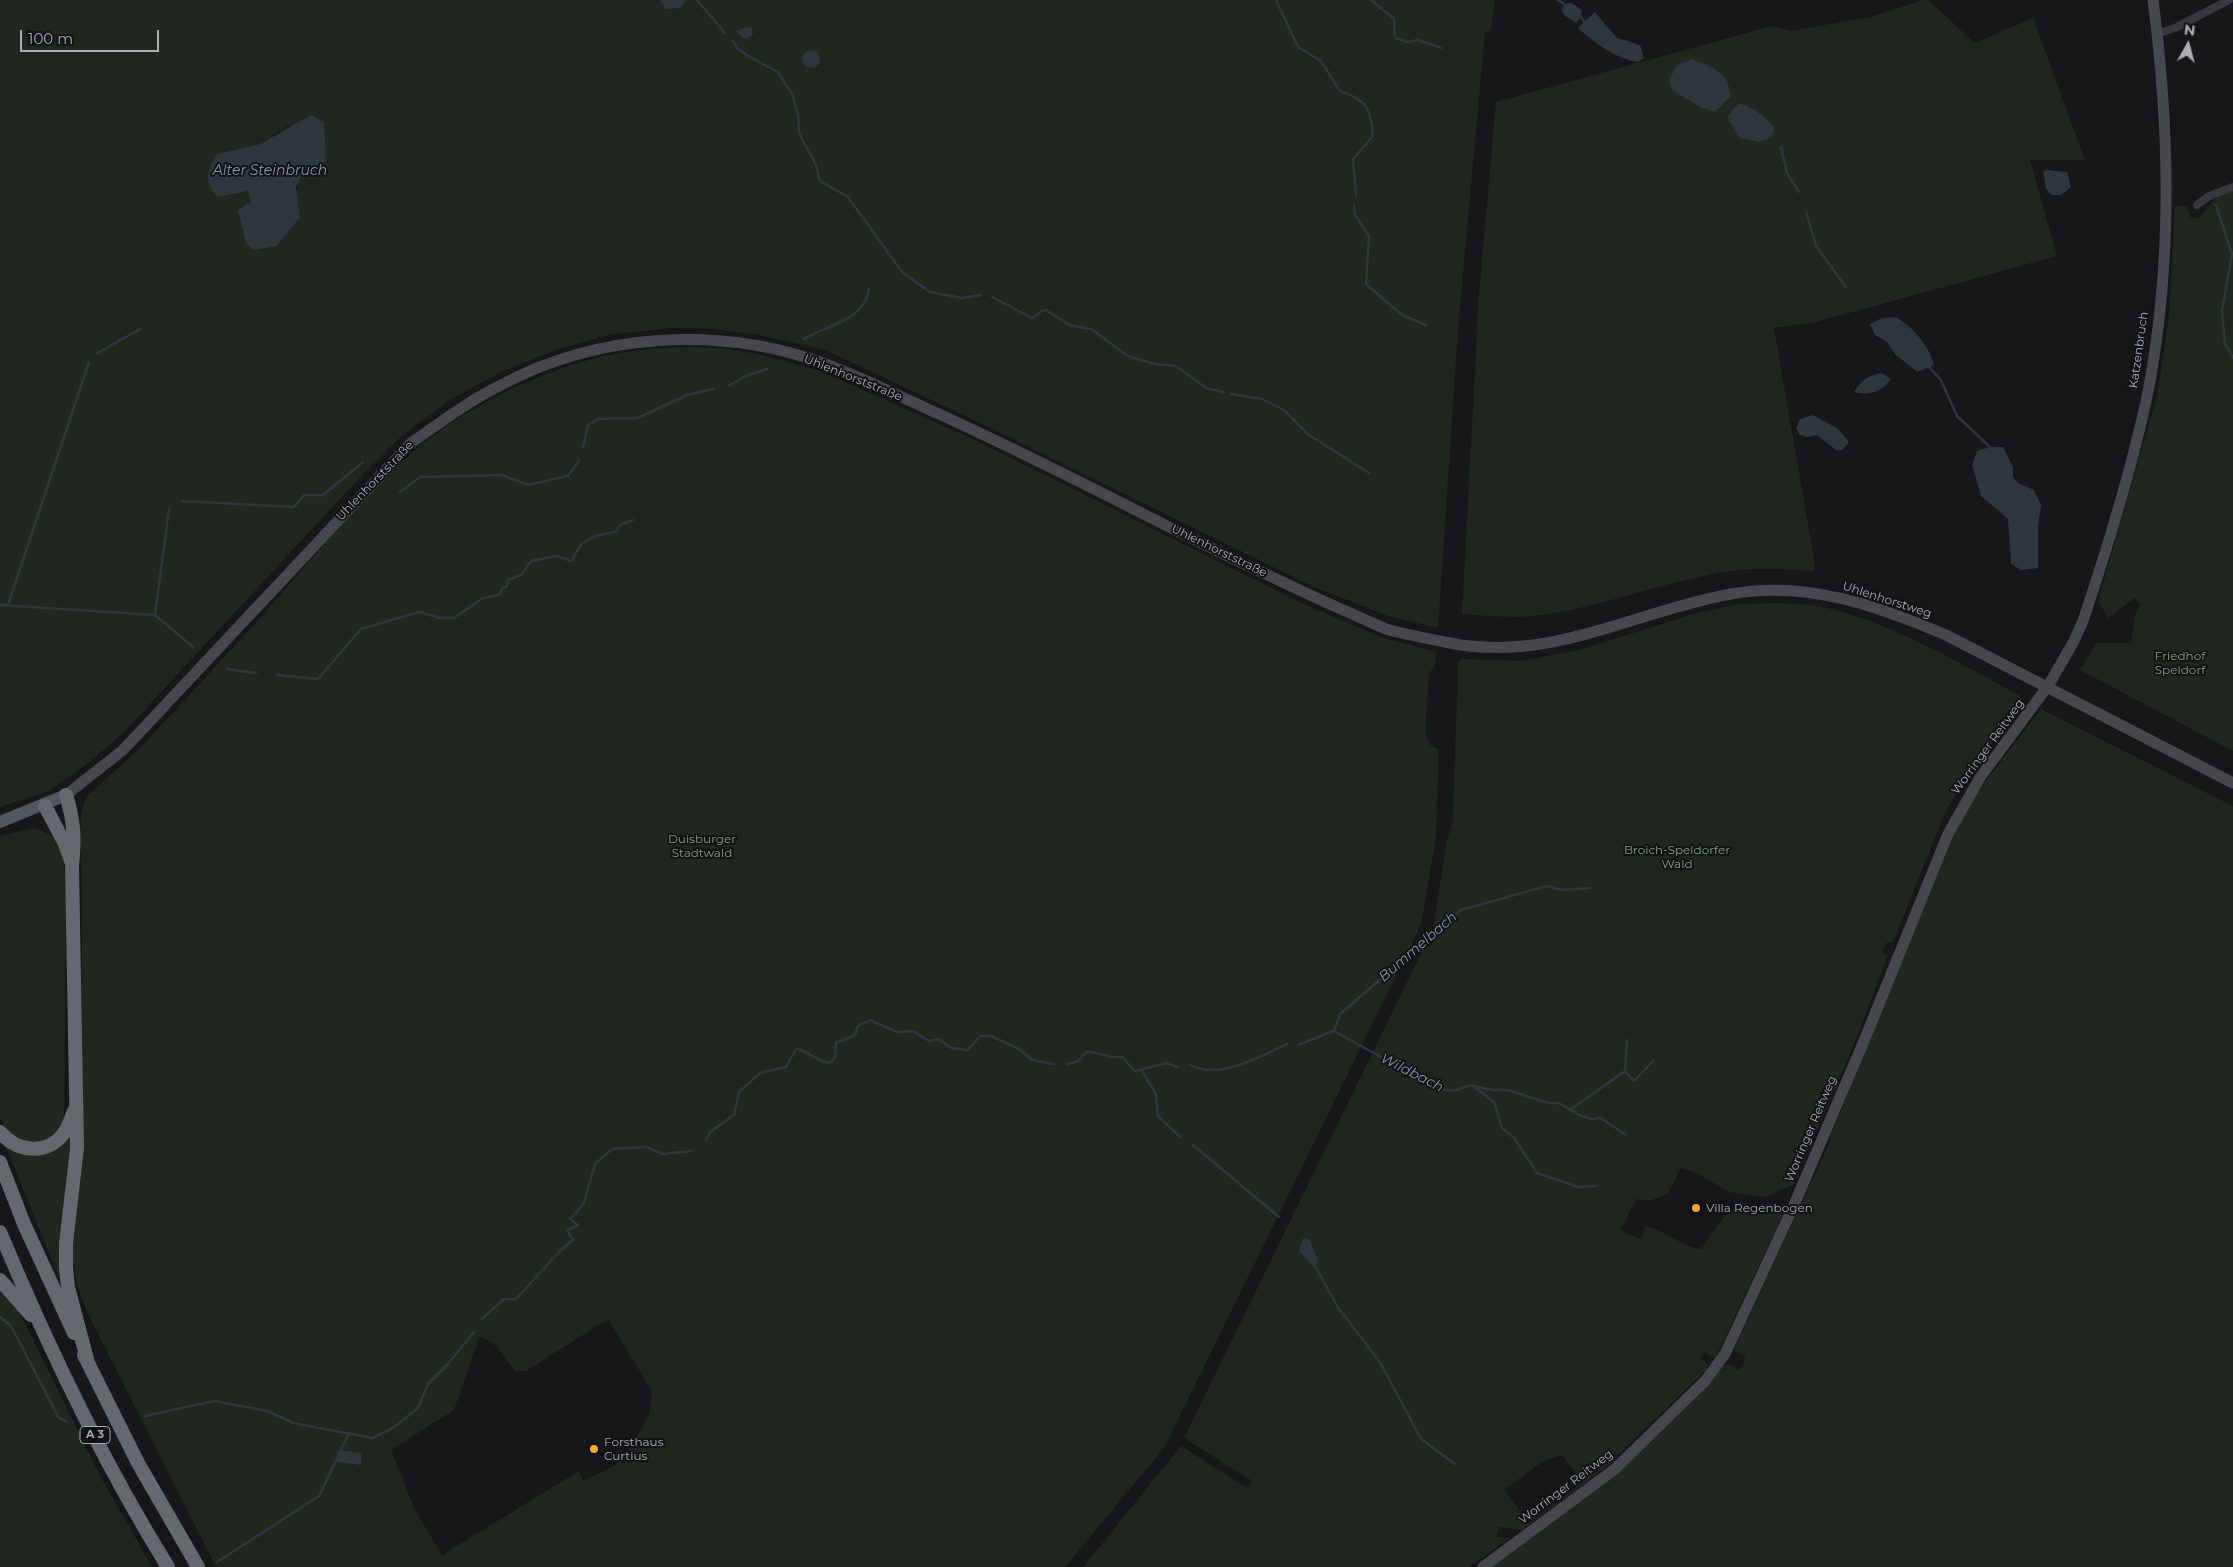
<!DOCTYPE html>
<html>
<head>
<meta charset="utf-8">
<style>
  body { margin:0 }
  #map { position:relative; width:2233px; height:1567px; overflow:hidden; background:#171719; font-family:Montserrat,sans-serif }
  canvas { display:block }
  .north { position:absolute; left:2163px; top:20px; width:50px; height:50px; -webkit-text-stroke:4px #121214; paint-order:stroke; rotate:7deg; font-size:14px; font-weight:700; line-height:20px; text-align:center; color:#a9afb9 }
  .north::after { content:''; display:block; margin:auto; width:18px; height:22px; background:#a9afb9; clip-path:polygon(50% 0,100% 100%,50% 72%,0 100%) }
  .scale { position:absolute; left:20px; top:30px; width:139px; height:22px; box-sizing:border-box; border:2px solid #a9afb9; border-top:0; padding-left:6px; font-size:15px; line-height:18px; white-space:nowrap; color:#a9afb9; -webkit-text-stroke:4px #121214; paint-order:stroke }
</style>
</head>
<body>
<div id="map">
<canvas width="2233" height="1567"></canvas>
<div class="north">N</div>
<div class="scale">100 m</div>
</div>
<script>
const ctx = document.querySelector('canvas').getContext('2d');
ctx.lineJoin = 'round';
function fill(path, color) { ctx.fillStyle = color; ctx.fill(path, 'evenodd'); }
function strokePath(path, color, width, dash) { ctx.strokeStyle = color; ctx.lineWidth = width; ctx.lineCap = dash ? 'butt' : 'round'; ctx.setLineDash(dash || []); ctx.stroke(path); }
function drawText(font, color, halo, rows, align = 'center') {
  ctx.font = font + ' Montserrat,sans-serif'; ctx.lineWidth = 4; ctx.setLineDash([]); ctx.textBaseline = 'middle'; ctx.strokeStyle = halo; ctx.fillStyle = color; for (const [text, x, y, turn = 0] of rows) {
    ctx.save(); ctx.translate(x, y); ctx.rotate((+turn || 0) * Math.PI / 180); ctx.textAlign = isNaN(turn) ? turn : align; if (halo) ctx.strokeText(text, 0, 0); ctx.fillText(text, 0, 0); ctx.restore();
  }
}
const green = new Path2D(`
  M0,0H1495L1491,31L1485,32L1458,330L1438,628L1388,616L1314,587L980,423L825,350L758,335L714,329L669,328L608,335L556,350L499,373L450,400L402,436L365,472L124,732L87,764L49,791L0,807ZM324,122L325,161C292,180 295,180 300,217L277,246L252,202L248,191L218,197L217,154L260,144L288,126Z
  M1923,0H1928L1975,43L2033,18L2085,160H2030L2057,256L1816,322L1774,328L1815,565L1814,571C1786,569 1759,567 1731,571C1664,581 1601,608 1534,616C1510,618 1486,616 1462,614L1479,293L1496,102L1772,26L1790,31L1870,17Z
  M2233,191V751L2080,670L2096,643H2131L2136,612L2140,605L2135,598L2108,618L2098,601L2157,396L2169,316L2175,206H2187L2191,218L2200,217L2215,198Z
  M690,347L729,349L758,354L818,370L973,439L1306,605L1381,637L1436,652L1435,665L1429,674L1425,733L1431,746L1439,749L1436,837L1421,925L1164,1448L1065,1567H216L87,1312L77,1285L72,1253L82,1089V894L80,834L81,812L86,797L141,747L253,626L377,484L417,448L458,418L508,390L560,369L598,357L638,350ZM608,1319L652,1391L649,1414L633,1444L614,1466L583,1481L579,1471L442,1555L415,1510L391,1450L454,1410L480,1336L494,1344L515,1371H526Z
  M1776,603C1790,604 1805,604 1818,606C1890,621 1957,662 2021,696V706L1975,765L1947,808L1893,942L1886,943L1882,952L1888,955L1855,1042L1793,1185L1765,1197L1729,1192L1697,1173L1681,1168L1668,1194L1649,1201L1636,1199L1621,1230L1640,1239L1646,1226C1665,1231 1685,1248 1701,1249L1723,1218L1732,1210L1767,1207L1783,1215L1715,1359L1705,1352L1701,1358L1708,1365L1705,1371L1602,1470L1522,1530L1499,1527L1496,1537L1510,1538L1469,1567H1083L1181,1446L1247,1488L1252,1481L1184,1438L1433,929L1447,839L1453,821L1458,662L1462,659L1522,661L1579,650L1697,613L1740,604ZM1562,1455L1583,1482L1529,1523L1504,1490L1545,1460Z
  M2041,709L2233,806V1567H1492L1622,1470L1692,1402L1723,1366L1728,1364L1738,1370L1744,1364L1745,1357L1734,1349L1828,1146L1831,1135L1957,827L1976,794Z
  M34,828C67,836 64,866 66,894L64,1118L61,1127L47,1142C21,1142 13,1142 0,1118V836Z
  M71,1134L59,1243L60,1280L5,1145L12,1149Z
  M0,1286L21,1315L98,1472L152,1567H0Z`);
const water = new Path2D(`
  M660,0H686L681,8L666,9Z
  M1572,3L1582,10L1581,17L1576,23L1564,15L1562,10L1564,4Z
  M1595,12L1617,38L1640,45L1644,58L1638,62C1614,58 1596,44 1578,28Z
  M747,27L752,28L753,34L748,38H742L736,31Z
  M802 59a9 9 0 1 1 18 0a9 9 0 1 1-18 0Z
  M1692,59C1713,67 1728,72 1731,96L1715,112L1700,107L1672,90L1669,80L1677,65Z
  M1739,103C1753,107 1764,116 1774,127L1772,137L1760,142L1740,138L1727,117Z
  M311,115L324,122L326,161L312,175H302L296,187L300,217L277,246L254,250L246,243L238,210L251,202L248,191L218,197C203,181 207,172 217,154L260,144Z
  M2047,170L2067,172L2071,187L2061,195H2051L2046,189L2043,171Z
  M1895,317C1912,325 1930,347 1934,365L1917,372L1895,354L1887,342L1875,335L1870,324L1882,318Z
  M1882,373L1891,379C1882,392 1869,396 1854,392C1862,380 1868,375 1882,373Z
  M1813,415L1837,428L1849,442L1842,450H1836L1817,435L1806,437L1800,435L1796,428L1800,419Z
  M1990,447H2003L2013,467V477L2018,483L2034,490L2041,505L2038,527V568L2021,570L2011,564L2008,519L1981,496L1972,465L1977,451Z
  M1303,1238L1310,1240L1318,1261L1315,1268L1299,1251Z
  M338,1450L361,1453V1465L337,1462Z`);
const stream = new Path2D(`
  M697,0L725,33
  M1276,0L1298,47L1321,61L1340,91C1368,100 1370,109 1373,136L1353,159L1356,196
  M1371,0L1394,19L1395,38L1407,42L1418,40L1441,48
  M1558,0L1564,4
  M1581,17L1585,23
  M732,40L738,49L748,56L778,72L792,94L798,114L799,133L816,165L820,181L848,197L902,272L930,292L962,298L981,295
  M1781,147L1787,173L1799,192
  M1354,205L1355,215L1369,236L1366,284L1402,315L1426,325
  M2216,205L2232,254L2222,311L2225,343L2233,358
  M1806,212L1816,246L1846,287
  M992,297L1032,318L1042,311L1046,310L1069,325L1091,329L1128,356L1154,364L1176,366L1206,388L1224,392
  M804,339C826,325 865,321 869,289
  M96,354L140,329
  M1929,367L1941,380L1957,416L1990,447
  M728,386L746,376L767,369
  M1231,394L1262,399L1284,410L1309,435L1369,473
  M583,447L588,425L598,419L638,418L687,395L713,389
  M400,492L420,477L502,475L528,485L568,476L579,461
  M182,501L294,507L304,495H323L363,462
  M0,605L155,615L169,509
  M8,605L89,362
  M155,615L193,647
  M227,669L256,673
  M277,675L318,679L361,629L419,612L440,618H454L483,598L499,595L503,588L507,586L508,580L521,575L531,561L557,556L571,561L582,543L598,535L616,532L620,525L633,520
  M1334,1031L1381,1057L1408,1068L1440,1089L1453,1091L1472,1085L1494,1102L1502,1128L1514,1138L1537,1173L1578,1187L1596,1186
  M1298,1045L1334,1031L1340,1014L1461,910L1547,886L1561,890L1590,888
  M1067,1064L1078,1061L1086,1052C1103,1051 1104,1059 1122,1057L1135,1071L1166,1063L1177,1067
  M1190,1065C1220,1080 1259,1057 1287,1044
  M1142,1071L1156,1094L1158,1116L1180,1137
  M1625,1071L1634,1081L1653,1061
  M1474,1086L1492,1090H1508L1548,1103H1559L1579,1115L1592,1119L1601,1118L1626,1135
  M1570,1110L1625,1071L1627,1040
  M706,1140L710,1132L734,1115L739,1092L760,1073L786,1067L796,1049C808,1050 814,1061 830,1063L835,1057L836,1043L855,1035L858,1026L870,1020L897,1032L913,1031L929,1041L939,1039L951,1048L968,1050L980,1036H991L1019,1049L1032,1060L1054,1064
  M1193,1145L1279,1217
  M1315,1266L1339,1309L1380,1362L1421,1439L1455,1464
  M0,1317L11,1326L59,1418L66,1421
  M482,1319L504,1299H516L561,1250L573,1240L567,1230L578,1225L570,1219L584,1203L595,1164L612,1149L646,1147L663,1154L691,1151
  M145,1416L214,1401L267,1411L293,1423L372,1438L393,1428L418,1408L428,1384L447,1365L474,1332
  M217,1562L319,1496L349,1433`);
const street = new Path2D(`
  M2157,34L2177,27L2229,0
  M2197,205L2209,196L2233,187`);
const secondary = new Path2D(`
  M66,795L123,750L411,443C441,422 469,401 501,385C598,333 718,326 820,362C862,377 901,397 941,415C1043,461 1143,515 1244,564C1279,580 1313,597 1348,612C1361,618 1373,624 1386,629C1407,635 1429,639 1450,643C1551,663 1635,611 1731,594C1806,580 1878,606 1946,635L2233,783
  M1483,1567L1615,1469L1705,1381L1725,1354L1794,1205L1864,1041L1948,834L1981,776L2048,686L2073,643L2083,621C2108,546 2132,469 2148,392C2173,262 2170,130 2153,0`);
const primary = new Path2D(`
  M0,822L66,795`);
const highway = new Path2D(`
  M66,795C74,820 75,840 72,866L77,1148L66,1243V1268L68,1287L88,1363
  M45,806L65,844L71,861
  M0,1132C17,1153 48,1155 64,1133C69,1127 71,1118 74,1111
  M0,1162L24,1224L74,1333
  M0,1232C48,1347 102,1461 168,1567
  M0,1280L31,1315
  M84,1355L138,1463L198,1567`);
const markers = [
  [1696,1208,5,"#f7a832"],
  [594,1449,5,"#f7a832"]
];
const shields = [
  [95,1435,30]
];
const shieldNames = [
  ["A 3",95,1435]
];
const streetNames = [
  ["Katzenbruch",2139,350,-82],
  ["Uhlenhorststraße",853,378,22],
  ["Uhlenhorststraße",375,481,-46],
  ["Uhlenhorststraße",1219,551,26],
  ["Uhlenhorstweg",1887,600,18],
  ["Worringer Reitweg",1988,747,-54],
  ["Worringer Reitweg",1811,1129,-67],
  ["Worringer Reitweg",1566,1487,-37]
];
const parkNames = [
  ["Friedhof",2180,656],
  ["Speldorf",2180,670],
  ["Duisburger",702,839],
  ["Stadtwald",702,853],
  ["Broich-Speldorfer",1677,850],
  ["Wald",1677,864]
];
const poiNames = [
  ["Villa Regenbogen",1706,1208],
  ["Forsthaus",604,1442],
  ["Curtius",604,1456]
];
const waterNames = [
  ["Alter Steinbruch",270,171],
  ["Bummelbach",1418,947,-41],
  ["Wildbach",1412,1073,27]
];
fill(green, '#1f271f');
fill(water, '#2d373e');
strokePath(stream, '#2d373e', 2.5);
strokePath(street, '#38393e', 8);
strokePath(secondary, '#46484e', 11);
strokePath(primary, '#54565d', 12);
strokePath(highway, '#64686f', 14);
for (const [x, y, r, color] of markers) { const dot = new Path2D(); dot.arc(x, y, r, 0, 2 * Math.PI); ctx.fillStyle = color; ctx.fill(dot); strokePath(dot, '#121214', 2); }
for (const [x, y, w] of shields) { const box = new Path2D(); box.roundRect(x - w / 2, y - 8.5, w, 17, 4); ctx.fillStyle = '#121214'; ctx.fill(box); strokePath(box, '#a9afb9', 1); }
drawText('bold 11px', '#a9afb9', null, shieldNames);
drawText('12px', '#a9afb9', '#121214', streetNames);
drawText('12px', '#80a57f', '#121214', parkNames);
drawText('12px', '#a9afb9', '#121214', poiNames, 'left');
drawText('italic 14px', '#7f9fb5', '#121214', waterNames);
</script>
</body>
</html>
